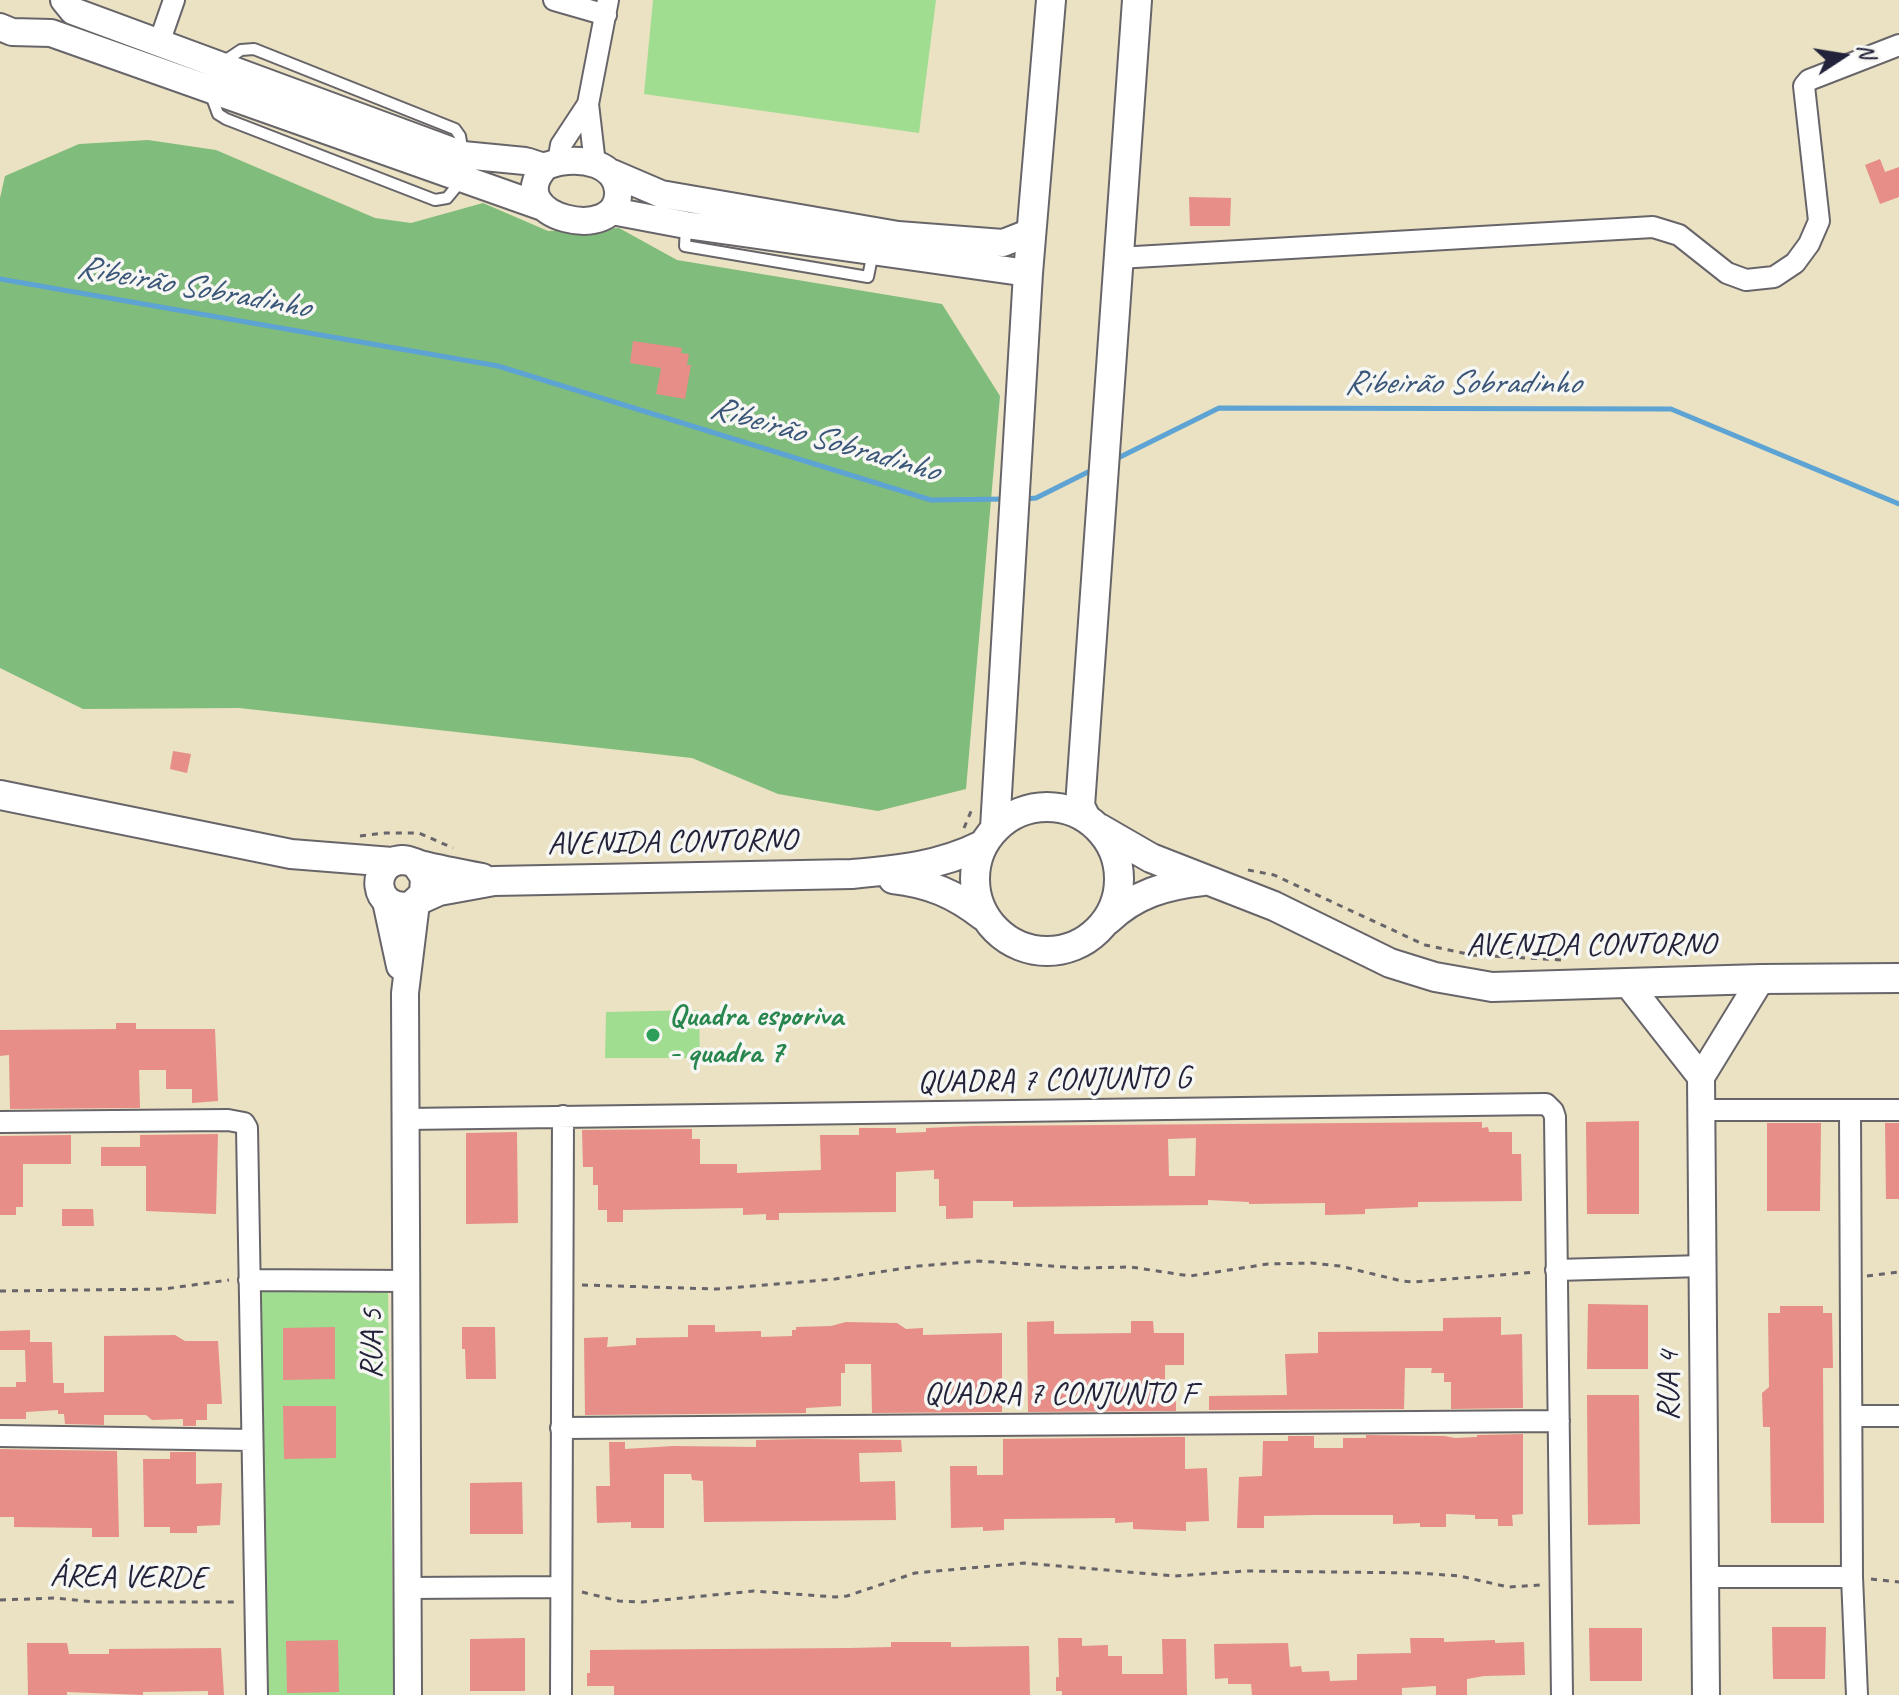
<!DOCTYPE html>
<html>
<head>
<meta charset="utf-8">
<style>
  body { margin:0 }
  #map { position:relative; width:1899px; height:1695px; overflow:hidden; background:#eae2c2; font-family:Caveat,sans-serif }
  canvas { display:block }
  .north { position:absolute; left:1803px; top:16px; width:80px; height:80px; -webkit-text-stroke:6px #f6f6f2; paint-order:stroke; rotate:78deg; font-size:22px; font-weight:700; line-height:32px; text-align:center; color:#22223b }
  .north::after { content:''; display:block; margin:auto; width:28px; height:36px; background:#22223b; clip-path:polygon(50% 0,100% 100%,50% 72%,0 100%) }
</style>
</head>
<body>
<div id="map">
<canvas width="1899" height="1695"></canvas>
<div class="north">N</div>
</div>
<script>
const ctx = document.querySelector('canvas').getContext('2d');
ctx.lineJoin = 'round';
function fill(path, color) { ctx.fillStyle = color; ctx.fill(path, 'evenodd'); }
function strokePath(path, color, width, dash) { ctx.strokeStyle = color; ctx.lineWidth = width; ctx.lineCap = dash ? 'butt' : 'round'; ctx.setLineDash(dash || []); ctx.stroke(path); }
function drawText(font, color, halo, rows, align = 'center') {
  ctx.font = font + ' Caveat,sans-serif'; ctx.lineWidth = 7; ctx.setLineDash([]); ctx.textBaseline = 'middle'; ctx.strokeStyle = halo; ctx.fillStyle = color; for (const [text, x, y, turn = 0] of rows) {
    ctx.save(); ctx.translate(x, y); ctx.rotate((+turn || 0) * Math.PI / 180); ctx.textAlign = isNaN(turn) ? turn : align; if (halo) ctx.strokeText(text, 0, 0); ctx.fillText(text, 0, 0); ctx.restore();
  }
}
const green = new Path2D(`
  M653,0H936L919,133L644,94Z
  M699,1010L700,1058H605L606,1012Z
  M259,1292H388L394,1695H267Z`);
const forest = new Path2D(`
  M148,140L216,150L375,218L411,223L483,203L548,231L619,228L677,260L942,304L1000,396L966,789L878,811L778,794L692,758L239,708L83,709L0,668V198L5,176L79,144Z`);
const stream = new Path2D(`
  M0,279L498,366L931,500L1007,499
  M1116,459L1219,408L1671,409L1899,504
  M1025,499L1036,498L1092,470`);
const building = new Path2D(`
  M1880,159L1885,172L1899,167V197L1880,204L1865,165Z
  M1189,197L1231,198L1230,226H1190Z
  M633,341L682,348L681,353L689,354L687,365H691L685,399L656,394L661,368L630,363Z
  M173,751L191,754L187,773L170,769Z
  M116,1023H136V1029H215L218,1101L192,1103V1089H166V1070H139L140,1108L10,1109L9,1055L0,1056V1030L116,1029Z
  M1639,1121V1214H1587L1586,1122Z
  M1482,1122V1128L1488,1127L1489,1132H1512V1154H1521L1522,1201L1418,1202V1207L1365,1209V1214L1325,1215V1203L1249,1204V1202L1208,1200V1205L1013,1207V1201H973V1218L946,1219V1206H939V1179H934V1170L896,1172V1212L779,1213V1220H766V1214L743,1215V1208L623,1210V1222H607V1210H598V1185H593V1167H583L582,1130L692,1129V1139H700V1164H737V1173L821,1170L820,1135H859V1128H896V1133L926,1132V1128L973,1126ZM1196,1138L1195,1176H1169L1168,1139Z
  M1767,1123H1821L1820,1211H1767Z
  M1885,1123H1899V1199H1886Z
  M517,1132L518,1223L466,1224V1133Z
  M218,1134L216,1214L146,1211V1166H101V1147H140V1135Z
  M71,1135V1164H23V1207H16V1215H0V1136Z
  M62,1209H93L94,1226H62Z
  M1588,1304L1648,1305V1369H1587Z
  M1780,1306H1823V1313H1832L1833,1368H1823L1824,1523H1771L1770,1427H1763L1762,1393L1769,1387L1768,1313H1780Z
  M1501,1317V1335L1522,1334L1523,1408L1451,1409V1382H1444V1373H1431L1432,1368H1405L1404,1409L1209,1410V1396L1287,1395L1285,1354L1318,1353V1332L1443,1331V1318Z
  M1054,1321V1334L1131,1333V1321H1153L1154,1333H1184V1365H1165V1392H1176V1411L1028,1412L1027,1322Z
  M846,1322L897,1323L906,1329L923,1328V1335L1002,1333V1412L872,1413L871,1364H845V1373H841V1406L806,1408V1413L585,1415L584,1338L608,1337L607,1347L636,1345V1338L688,1337V1325H715V1332L761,1331V1337L792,1336V1330H796V1327L831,1326Z
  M335,1327V1379L283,1380V1328Z
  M462,1327H495L496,1379H466L465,1349H462Z
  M30,1330V1342H52L53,1383H64V1393L104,1392V1336L175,1335L185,1341H218L222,1404H207V1420H196V1426H183V1419L152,1420L146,1415H104V1425L65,1424L64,1414H58V1410L26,1412V1419H0V1387H16V1382H26L25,1350H0V1331Z
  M1587,1395H1639L1640,1524L1588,1525Z
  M283,1406H336V1458L284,1459Z
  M1523,1434V1514L1512,1515L1513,1526H1498V1519H1475V1515L1446,1514V1527H1420V1523L1393,1524V1515H1314L1264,1516V1528H1237L1239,1477L1262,1476L1263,1441H1288V1436H1314V1448H1343V1438H1366V1435L1444,1436L1455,1438L1477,1437V1435Z
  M1177,1437H1185V1469L1207,1468L1209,1521L1186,1522V1531L1133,1529V1522L1115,1523V1518L1004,1519V1530L983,1531V1527L951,1528L950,1466H977V1475H1003V1439Z
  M806,1439L901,1440L902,1452L859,1453L860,1482L895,1481L896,1520L704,1522L703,1481L692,1480L691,1474H664V1528H631V1522L597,1523L596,1486H610L609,1442H625V1449L673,1446L756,1447V1440Z
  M0,1449L117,1451L119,1537H92V1528L14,1527V1517H0Z
  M170,1452H196V1484L222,1483L220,1525L197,1526V1533H170V1527H144L143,1459H170Z
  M522,1482L523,1534H470V1483Z
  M1772,1627H1826L1825,1679H1773Z
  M1589,1628H1642V1681H1590Z
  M525,1638V1691H470V1639Z
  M1058,1638H1082V1646L1108,1645V1656H1122V1674H1163L1162,1639H1186L1187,1695H1062V1691H1056V1677H1059Z
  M1410,1638H1444V1642L1495,1640V1643L1524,1642L1525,1675L1484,1676L1467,1679V1695H1436V1686L1402,1688V1695H1252L1251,1684H1228V1678L1215,1679L1214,1644L1288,1643L1290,1667L1301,1666L1302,1672L1329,1671L1330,1681L1357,1680V1654L1411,1653Z
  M338,1640L339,1692L287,1693L286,1641Z
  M891,1642H951V1647L1029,1646L1030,1695H614V1686H587V1673H590V1650L850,1648L891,1647Z
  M27,1643H67L69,1654H109V1649L221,1648L224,1695H208V1691L143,1692V1695L67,1692V1695H28Z`);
const path = new Path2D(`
  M1019,803L1059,801
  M964,828L972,809
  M360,836L385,833H419L453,848
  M1248,870L1274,875L1425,945L1472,955L1563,960
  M1867,1276L1899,1272
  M582,1285L716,1289L835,1279L918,1266L979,1261L1079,1268L1131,1267L1190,1276L1268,1264L1311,1263L1340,1266L1402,1281L1414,1282L1536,1272
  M0,1291L164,1289L229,1280
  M1871,1579L1899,1582
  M582,1592L619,1601L642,1602L754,1591L835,1597L847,1596L915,1573L1024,1563L1175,1576L1246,1571L1418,1573L1460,1576L1508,1587L1541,1585
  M0,1600L55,1598L94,1602H235`);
const service = new Path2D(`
  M223,62L241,50L254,49L455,129L460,136L463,153
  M211,95L218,114L226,119L435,200L447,198L461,181
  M686,227L685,246L868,277L873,252`);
const minor = new Path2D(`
  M554,0L606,15
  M159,43L174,0
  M558,162L561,145L588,104
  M595,164L588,104L608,0
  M1118,258L1653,227L1679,235L1727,273L1746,280L1774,277L1795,263L1809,244L1819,221L1804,86L1809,80L1899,45
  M1702,1110H1899
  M1850,1111L1852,1577L1857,1695
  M406,1119L1546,1104L1553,1111L1555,1117L1562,1695
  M0,1122L228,1120L244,1123L247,1128L257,1695
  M1556,1270L1703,1266
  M249,1280L406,1281
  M1852,1416H1899
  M561,1428L1559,1421
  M0,1436L252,1440
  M1705,1577H1852
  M408,1588L560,1587
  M561,1695L563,1116`);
const tertiary = new Path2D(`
  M64,0L73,11L463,155C484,157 504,159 525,161C531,162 536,165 542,166C548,166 554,163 560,162C582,158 616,163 618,191C622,246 499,217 545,167
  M0,27L12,32L51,33L540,206
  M612,173L661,194L898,235L1003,243L1031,232
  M612,211L686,225L1028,273
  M386,901L400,966
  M1628,984L1701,1077
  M408,1695L405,993L416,903
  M1706,1695L1701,1077L1761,979`);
const secondary = new Path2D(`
  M0,795L291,854L392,862
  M975 879a72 72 0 1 1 144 0a72 72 0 1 1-144 0Z
  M1086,818L1080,806L1137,0
  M995,828L1028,273L1051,0
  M1099,828L1151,858L1274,906L1390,963L1435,977L1492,987L1761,979L1899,978
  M416,864L425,877L424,894L411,906C372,913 369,862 402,860C409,860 414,863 420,865C440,870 461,874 482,878
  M893,879C929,883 955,894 983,916
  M419,900L439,891L494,881L852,874C898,870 940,866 982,845
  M1108,920C1135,894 1166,885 1203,881`);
const markers = [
  [653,1035,8,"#2e9e5b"]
];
const streetNames = [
  ["AVENIDA CONTORNO",672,843,-1],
  ["AVENIDA CONTORNO",1591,946],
  ["QUADRA 7 CONJUNTO G",1054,1081,-1],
  ["RUA 5",373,1344,-90],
  ["RUA 4",1670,1386,-90],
  ["QUADRA 7 CONJUNTO F",1060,1395],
  ["ÁREA VERDE",128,1578,1]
];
const leisureNames = [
  ["Quadra esporiva",669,1017],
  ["- quadra 7",669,1054]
];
const waterNames = [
  ["Ribeirão Sobradinho",193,288,10],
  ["Ribeirão Sobradinho",1462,384],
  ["Ribeirão Sobradinho",824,440,16]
];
fill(green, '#a1dd91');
fill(forest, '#80bc7b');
strokePath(stream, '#5da3d3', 5);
fill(building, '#e68e87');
strokePath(service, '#68656a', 14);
strokePath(minor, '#68656a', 24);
strokePath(tertiary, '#68656a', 30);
strokePath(secondary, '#68656a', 32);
strokePath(path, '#68656a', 3, [6, 6]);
strokePath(service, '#fff', 10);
strokePath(minor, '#fff', 20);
strokePath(tertiary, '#fff', 26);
strokePath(secondary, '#fff', 28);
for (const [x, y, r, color] of markers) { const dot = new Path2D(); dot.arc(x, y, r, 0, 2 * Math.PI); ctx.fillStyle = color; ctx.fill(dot); strokePath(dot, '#f6f6f2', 3); }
drawText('32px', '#22223b', '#f6f6f2', streetNames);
drawText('bold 32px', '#27864d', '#f6f6f2', leisureNames, 'left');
drawText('italic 34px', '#3a5678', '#f6f6f2', waterNames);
</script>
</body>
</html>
